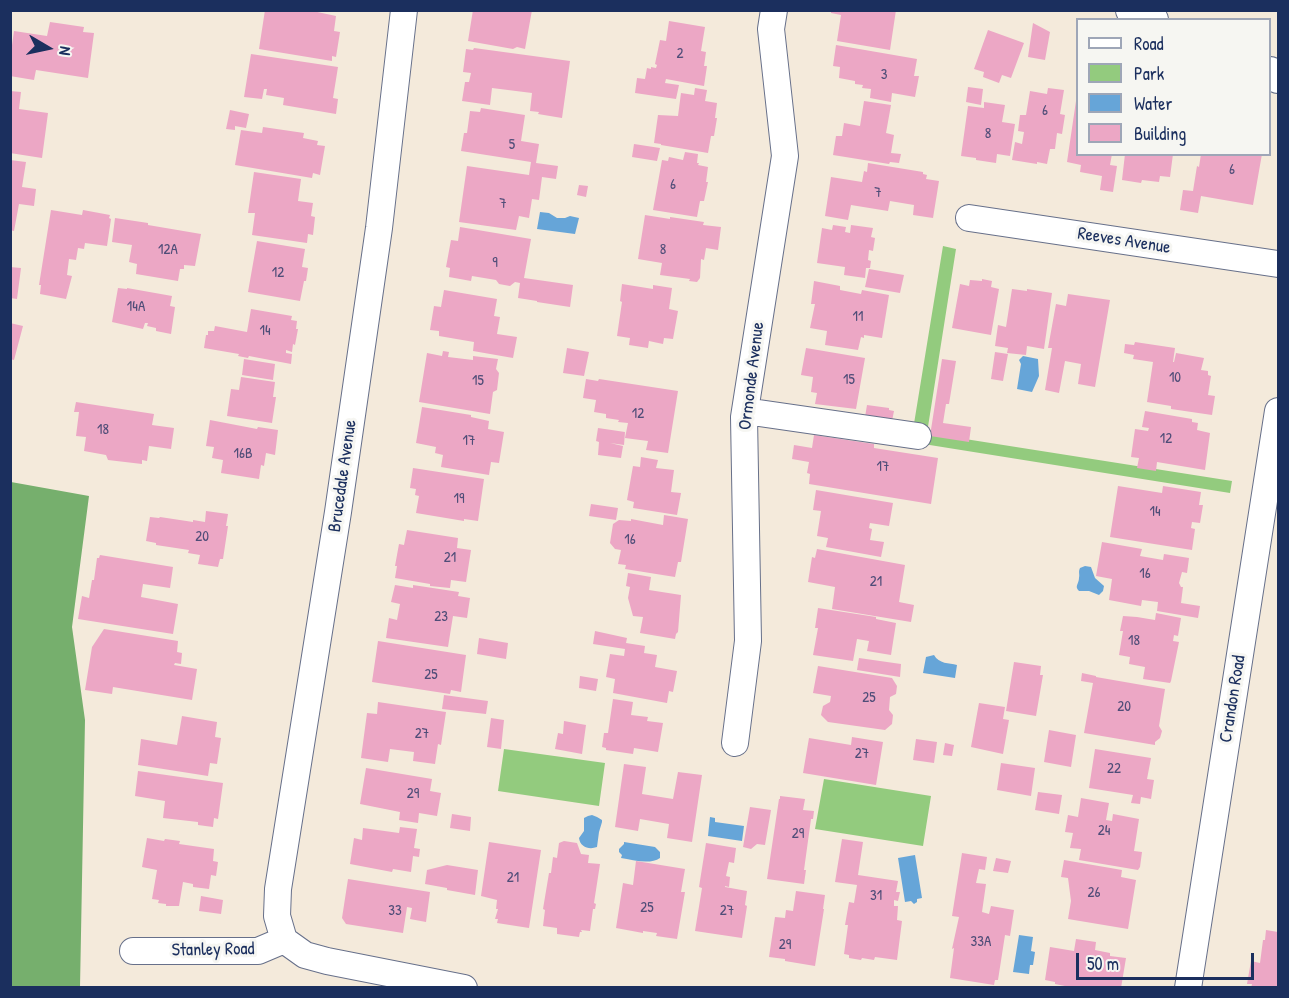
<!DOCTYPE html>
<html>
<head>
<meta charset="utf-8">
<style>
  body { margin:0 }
  #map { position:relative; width:1289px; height:998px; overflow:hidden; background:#f4eadb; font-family:"Patrick Hand",sans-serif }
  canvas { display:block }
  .frame { position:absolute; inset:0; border:12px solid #1b2f5e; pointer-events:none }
  .legend { position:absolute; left:1076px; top:18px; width:195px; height:138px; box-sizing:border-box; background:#f6f6f2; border:2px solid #9ea6b7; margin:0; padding:8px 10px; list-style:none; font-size:18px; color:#1b2f5e }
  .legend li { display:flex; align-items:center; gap:12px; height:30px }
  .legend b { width:30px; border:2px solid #9ea6b7 }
  .north { position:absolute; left:18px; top:18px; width:60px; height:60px; -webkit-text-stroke:4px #f6f6f2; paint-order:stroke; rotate:99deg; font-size:16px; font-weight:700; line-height:24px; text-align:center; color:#1b2f5e }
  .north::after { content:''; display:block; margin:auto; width:21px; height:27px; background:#1b2f5e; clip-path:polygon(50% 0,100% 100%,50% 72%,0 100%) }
  .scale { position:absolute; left:1076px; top:953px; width:178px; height:27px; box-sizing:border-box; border:3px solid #1b2f5e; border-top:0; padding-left:8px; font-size:18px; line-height:21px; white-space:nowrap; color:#1b2f5e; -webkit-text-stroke:4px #f6f6f2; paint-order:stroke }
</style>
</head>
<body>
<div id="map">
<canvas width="1289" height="998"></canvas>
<div class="frame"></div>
<ul class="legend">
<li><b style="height:8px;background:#fff"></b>Road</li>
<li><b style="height:16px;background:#93cb7e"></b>Park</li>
<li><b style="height:16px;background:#66a5d8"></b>Water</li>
<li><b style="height:16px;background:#eca7c5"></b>Building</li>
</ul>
<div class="north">N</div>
<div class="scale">50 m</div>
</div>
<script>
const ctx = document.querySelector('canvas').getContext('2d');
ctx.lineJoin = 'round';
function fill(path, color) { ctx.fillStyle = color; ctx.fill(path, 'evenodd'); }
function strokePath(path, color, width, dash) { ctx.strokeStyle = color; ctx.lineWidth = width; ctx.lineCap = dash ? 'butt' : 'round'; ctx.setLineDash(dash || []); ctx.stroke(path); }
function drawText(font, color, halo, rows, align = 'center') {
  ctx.font = font + ' "Patrick Hand",sans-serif'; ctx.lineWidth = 6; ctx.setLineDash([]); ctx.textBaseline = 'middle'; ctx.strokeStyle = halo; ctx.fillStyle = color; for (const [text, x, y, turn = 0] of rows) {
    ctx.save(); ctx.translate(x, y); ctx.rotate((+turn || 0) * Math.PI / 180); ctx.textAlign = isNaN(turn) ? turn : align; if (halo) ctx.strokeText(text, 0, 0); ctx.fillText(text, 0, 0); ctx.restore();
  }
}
const green = new Path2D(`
  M943,246L956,249L927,433L1232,481L1230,493L911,442Z
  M504,749L605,763L599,806L498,791Z
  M824,779L931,796L923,846L815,829Z`);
const forest = new Path2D(`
  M11,482L89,496L72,627L85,720L80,987H11Z`);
const water = new Path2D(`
  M540,212L549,213L557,218H565L570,216L579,218L575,234L537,229Z
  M1023,356L1038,359L1039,376L1032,392L1017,389L1021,364L1019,360Z
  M1085,566L1091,567L1095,578L1104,586L1103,591L1099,595L1089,591H1079C1074,586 1079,584 1079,578C1080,574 1078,572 1080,568Z
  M934,655C939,664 949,663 957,665L955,678L923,673L926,657Z
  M592,815L597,817L602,820V822L599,832L597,847C589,850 580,847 579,838L584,831V818L588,816Z
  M710,817L715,818V822L744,826L742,841L708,836Z
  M624,842L655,847L660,852V858C650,865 633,860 621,858L622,855L619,852V849L624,844Z
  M915,855L922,898L917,899V902L914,904L911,901L905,902L898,858Z
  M1019,935L1033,937L1031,951L1035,952L1033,965H1030L1029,974L1013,972Z`);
const building = new Path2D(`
  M265,10H308L336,16L334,31L340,32L336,57L332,56V61L259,49Z
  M473,10H532L525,49L517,47L513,49L468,41Z
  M831,10H896L890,50L837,41L841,15L831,13Z
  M669,21L705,27L701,51L706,52L704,66H707L704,86L666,79L665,83L679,85L676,99L635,93L637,78L645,79L647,68L651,69V67L656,68L657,65L655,64L660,40L666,41Z
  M50,22L84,27L83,32L94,33L88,78L36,70L34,80L10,76V44L12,45L14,31L47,36Z
  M1033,23L1050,32L1045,60L1028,57Z
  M988,30L1024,43L1011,78L1002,75L999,83L983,77L984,72L974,69Z
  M836,45L917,59L914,76H919L915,97L892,93L891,102L870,98L871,89L862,88L863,85L855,84V81L839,78L840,67L833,66Z
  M474,48L570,61L562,118L538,114L539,112L530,111L532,93L492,88L490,105L462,101L465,82H469L471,73L463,72L466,49L473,50Z
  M251,54L338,67L333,98L338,99L336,114L283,105L284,98L266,95L267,89H264L262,99L244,97Z
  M968,87L983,89L981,105L966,102Z
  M695,88L707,90L705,101L717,103L715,118H717L714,136H711L708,153L661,145V144L654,143L658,115L678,116L681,93L694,95Z
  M1048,88L1064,90L1060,114L1065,115L1062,134L1057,133L1055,149H1050L1047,164L1037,162V164L1012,160L1015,142L1022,144L1024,132L1018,131L1020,115H1026L1030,91L1047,94Z
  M10,91L21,92L19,109L48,113L42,158L10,153Z
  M864,101L891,105L886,133L894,135L891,153L901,154L899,163L890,162L889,164L833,155L836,136H842L844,123L860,126Z
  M1076,101H1078V154H1112L1110,165L1117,166L1113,192L1100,190L1102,176L1080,172L1081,165L1067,162Z
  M984,102L1005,105L1002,122L1015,124L1010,156L997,154L996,163L976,160V158L961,156L968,106L984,108Z
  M481,108L525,115L521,141L539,144L536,163L558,166L556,179L542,177L539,200L532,199L529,218L519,216L516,230L459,222L467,166L529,175L531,162L461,151L464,133H467L470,111L480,112Z
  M230,110L249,114L246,128L235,126V130L226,129Z
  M263,127L304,133L303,138L318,141L317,145L325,146L320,175L313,173L312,178L235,165L241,130L262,133Z
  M634,144L660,148L657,161L632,157Z
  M685,152L698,154L697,163H699L698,165L708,167L706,182H708L704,201H700L697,217L653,210L662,160L668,161L669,157L683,160Z
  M1125,154H1173L1170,177L1160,176L1159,182L1142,180L1141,183L1122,180Z
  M1201,154H1262L1253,205L1201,196L1198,213L1180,210L1183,190L1193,191L1197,166L1199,167Z
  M10,160L26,162L22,187L36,189L34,206L19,204L14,231L10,230Z
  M868,163L923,172V174L927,175L926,179L939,181L933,218L913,215L914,205L890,201L888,211L851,205L848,220L825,216L831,177L862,182L864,171L867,172Z
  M254,172L301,179L298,201L313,203L311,216L315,217L313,235L308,234L307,243L252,235L255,213H248Z
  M579,185L588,186L586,197L577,195Z
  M51,210L82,215L83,210L110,215L109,218L111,219L107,246L85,243L84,249L78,248L76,260L69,259L67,275L72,276L66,299L40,294L41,285H39Z
  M645,215L670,219V217L704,222L703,225L721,227L718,250L706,248L704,260L701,259L700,278L697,282L689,281L690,279L660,275L662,263L638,259Z
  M115,218L148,223V225L201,234L195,266L184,265V269H180L178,281L136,274L137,264L129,262L132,245L112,242Z
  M833,225L846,227L845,232L850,233L851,225L873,228L871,237L875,238L873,251L869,250L868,260L871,261L870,268H866L865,278L844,275L845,267L817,263L822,228L832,230Z
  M460,227L531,239L524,278L573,285L570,307L537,302V301L518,298L520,283L515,282L510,286L499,284L496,280L472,276L471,281L449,277L450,268L446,267L451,240L458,241Z
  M257,241L305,249L302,267L308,268L306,281H304L300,301L248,292Z
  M10,267L21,268L17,299L10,298Z
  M869,269L904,275L900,293L865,287Z
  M982,279L992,281L991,287L999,289L991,335L952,328L960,284L969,286L970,280L982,281Z
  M814,281L840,286V290L861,294L862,290L889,295L882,338L864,335V338L861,337L858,350L825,345L827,331L810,328L815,304H811Z
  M622,284L653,289V285L672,288L669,309L678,311L673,339L664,338L663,344L649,341L648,348L629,345L630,338L617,336L622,302L620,301Z
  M118,288L127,289V288L172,296L170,306L175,307L171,334L156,331V328L147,326L148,323H145L143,329L112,322Z
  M1012,289L1027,291V289L1052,293L1044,349L1027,346L1026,355L1007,353L1008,348L995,346L998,325L1006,327Z
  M444,290L497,299L494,316L500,317L497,334L517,337L513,358L473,351L474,342L439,336V331L430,330L434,306L441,307Z
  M1068,294L1110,300L1095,387L1078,384L1081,364L1065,361L1059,393L1045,390L1052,348H1048L1056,304L1066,306Z
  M251,309L292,316L291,320L297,321L296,329H298L295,345L293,344L292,352L286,350V353L292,354L291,364L249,356L248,358L238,356L239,354L204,348L206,335H208V331H214L215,326L247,332Z
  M10,323L23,326L14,360L10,359Z
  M1135,342L1175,348L1173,362H1174L1176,353L1204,358L1201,370L1208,371V375L1211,376L1208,395L1215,396L1212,415L1171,409V406L1147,402L1153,362L1133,359L1134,355L1124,353L1125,344L1134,345Z
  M567,348L589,352L584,376L563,373Z
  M806,348L865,358L856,409L815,404L817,393L811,392L813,377L801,375Z
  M443,351L449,352L448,357L473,360V356L498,359L496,369L499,373L497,390L493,392L490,414L419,402L427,353L442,356Z
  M995,352L1008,354L1003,381L991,379Z
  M244,359L275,364L273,380L242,375Z
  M942,359L956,361L949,404H946L943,423L971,427L969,442L930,436Z
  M241,377L275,382L273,397H276L272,423L227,416L231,389L239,390Z
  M586,379L598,381L599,379L678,391L668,453L646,450L648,441L625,438L628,423L618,422L619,420L606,418V414L594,412L596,400L583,398Z
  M76,402L154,414L152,425L174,428L171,449L149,446L147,461L142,460V464L108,460L106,455L84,451L86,437L76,436L79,412H74Z
  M867,405L889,408V410L894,411L892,421L865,417Z
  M422,407L471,415V417L489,421L488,429L504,432L499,463L491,462L489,475L441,467L443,455L435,453L436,447L416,443Z
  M1145,411L1192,419V422L1198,423L1197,430L1210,433L1205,470L1157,462L1156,471L1137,468L1139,458L1131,457L1135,429L1148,431L1149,428L1142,427Z
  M210,420L257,429L258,427L278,430L275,455L266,453L264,466L261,465L259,479L221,473L223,460L212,458L214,447L206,446Z
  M598,428L625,432L624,445L610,443L623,446L621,458L598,455L599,442L596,441Z
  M814,435L874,444V448L938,458L931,504L809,484L810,474L807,473L809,462L792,459L794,445L812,448Z
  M641,457L658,460L656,468L674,470L671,492L681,493L677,515L633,508L634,502L627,500L633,466L640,467Z
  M413,468L484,479L478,521L464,519V521L416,513L419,496L415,495L416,489L410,488Z
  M1118,486L1162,493L1163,486L1201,492L1199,505H1203L1200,523L1192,522L1191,528L1195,529L1192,550L1110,537Z
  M816,490L893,503L889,526L870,523L869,528L872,529L870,540L884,542L881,557L826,547L828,538L817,536L821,511L813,510Z
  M591,504L618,508L616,520L589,516Z
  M206,511L228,514L226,526H228L223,559H220L218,567L198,564L200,555L188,553L189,550L156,545V543L146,541L150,517L159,518L160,517L193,522V520L205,522Z
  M664,515L688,519L681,562H678L675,577L625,569L626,565L618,564L621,550L615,549L610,543L613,524L619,520L631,521V519L663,525Z
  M407,530L458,538L457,548L471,550L466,582L451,580L450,588L430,586V584L395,578L397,566H395L399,544L404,545Z
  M1102,542L1142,549L1140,556L1163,560L1164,554L1189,558L1187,573L1182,572L1179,583L1181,587H1183L1181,603L1200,606L1198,618L1157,611L1158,602L1142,600L1141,606L1109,600L1112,579L1096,576Z
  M817,549L905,565L899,602L914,605L911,622L832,609L835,587L808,582L812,557L815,558Z
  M100,555L173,567L170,588L143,584L141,597L178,604L173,634L78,619L82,596L89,598L92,580H94L97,558H99Z
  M628,573L651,577L649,590L681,595L678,632L676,634L675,639L640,633L643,617L633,616L628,598L630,587L626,586Z
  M395,585L413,588V585L459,592L458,596L470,598L467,618L453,616L448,647L386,638L389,618L397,620L400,604L391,602Z
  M818,608L876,617V619L896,623L891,655L867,651L869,641L857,639L853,661L813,655L818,628H815Z
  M1156,613L1181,618L1178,636L1174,635L1173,641L1179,642L1171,681L1170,683L1143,679L1145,667L1129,664L1130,657L1119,655L1123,631H1120L1123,616L1137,617L1155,620Z
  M104,629L178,641L177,652L182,653L181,664L175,663L174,665L197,669L192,700L113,687L112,694L85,690L92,647Z
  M595,631L627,638L626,643L645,646L644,653L657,655L655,667L677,671L673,692L669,691L667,703L613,693L615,679L606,677L610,654L624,656L625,649L593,644Z
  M479,638L508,643L506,659L477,654Z
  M378,641L466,655L461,692L451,690L450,694L372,682Z
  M859,658L901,664L900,677L857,670Z
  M1014,662L1041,666L1040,675H1043L1036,716L1006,711Z
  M818,666L892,678L897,686L896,694L890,697L889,710L893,715L892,724L885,730L828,722L821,715L823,706L830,702L831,696L813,693Z
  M1082,673L1096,676V677L1165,689L1159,726L1162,731L1160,738L1155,742V745L1084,733L1093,683L1081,681Z
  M580,676L598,679L596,691L579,688Z
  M444,695L488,701L486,714L442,709Z
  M613,699L633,702L631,715L648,717L647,721L663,723L658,752L634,748L633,754L606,750V748L602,747L604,733H608Z
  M378,702L446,712L441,745L438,744L435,764L413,761L414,752L390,749L388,762L361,758L367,713L377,714Z
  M979,703L1005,707L1003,719L1009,720L1003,754L971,747Z
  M182,716L217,722L215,737L221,738L217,764L210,763L208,776L138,765L141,739L177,745Z
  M491,718L504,720L501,749L487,747Z
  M564,721L586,725L582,754L555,749L558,733L563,734Z
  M1049,730L1076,735L1071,767L1044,762Z
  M852,737L883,742L876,785L803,773L809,738L851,745Z
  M916,739L937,742L934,763L913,760Z
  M945,743L954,745L952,756L943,755Z
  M1095,749L1151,758L1147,779L1154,780L1151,799L1141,797L1140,804L1131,803L1133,795L1089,788Z
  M1001,763L1035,768L1031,796L997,790Z
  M624,764L646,767L642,794L673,799L678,772L702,775L692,842L667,838L669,824L640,819L638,831L615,827Z
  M366,768L432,779L430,791L441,793L437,816L419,813L418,823L399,820L400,812L360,804Z
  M138,771L223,783L218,819L214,818L213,827L198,825V822L163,818L165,801L135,796Z
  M1038,792L1062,795L1059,814L1035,810Z
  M780,796L805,799L803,810L814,811L813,819H811L804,870H806L804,884L767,879L779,799H780Z
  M1081,798L1109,803L1106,820L1112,821L1113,814L1139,819L1134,851L1142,852L1140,867L1138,870L1079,860L1081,849L1070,848L1073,833L1065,832L1068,815L1078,817Z
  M750,807L771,810L765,845L757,844L751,849L743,847Z
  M452,814L471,817L470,831L450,828Z
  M400,827L417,829L414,848L420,849L419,857L413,856L411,872L393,869L392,872L350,864L354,838L362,840L363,828L399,833Z
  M147,838L164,841L165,839L180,841L179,844L214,849L213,861L218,862L216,876L211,875L209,889L193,887V884L183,882L179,906H166V904L158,903L159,900L152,899L157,870L142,867Z
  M842,839L863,842L858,875L898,881L896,892H900L898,901L894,900V906H898L897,920L902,921L897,960L875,957L874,960L862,958L861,960L849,958V955L844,954L848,925H845L849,902L854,903L857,885L835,882Z
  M564,841L577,843L581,854L589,855L588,863L600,864L594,903L596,904L595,909H593L590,931L581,930L582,932H580L579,937L557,934V928L543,926L545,910L543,909L549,873H551L553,857L557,858L559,843Z
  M489,842L541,850L529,928L497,923L498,919H495L498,909H496L497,900L481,896Z
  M706,843L736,848L734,863L729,862L726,876L730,877L729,887L725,886V887L747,891L745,905L747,906L742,938L695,931L702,888L699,887Z
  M962,853L987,857L985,870L979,869L976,883L986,884L982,912L989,914L991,906L1014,910L1010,936L1005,935L998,980H995L994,985L950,978L954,948L952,949L959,917L952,916Z
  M996,858L1011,861L1008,873L993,871Z
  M1064,860L1122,870L1121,877L1136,880L1128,929L1068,919L1071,901L1068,878L1061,877Z
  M636,861L685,869L681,892H685L677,939L656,936L657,933L643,931V933L616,928L623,883L633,885Z
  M447,865L478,870L475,895L447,890V888L425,884L427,870Z
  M348,879L430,892L426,922L410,919L412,908L407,907L403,933L346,924L342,918Z
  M796,891L825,895L823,909H824L815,966L785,961V959L769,957L775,917L785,918L786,910L793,911Z
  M201,896L223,900L221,914L199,911Z
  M1266,930L1278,932V988H1251L1252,984H1247L1251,961L1260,963L1263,940H1265Z
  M1076,939L1096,942L1095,950L1110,953V956L1126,958L1121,988H1075L1055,984V982L1045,980L1050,947L1074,951Z`);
const minor = new Path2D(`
  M969,218L1278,264
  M745,411L918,436
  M735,743L748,641L744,417L785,156L771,29L774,10
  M284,940L277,916L278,889L338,512L379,228L404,10
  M133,951H258L284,940L305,955L327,961L464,988
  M1188,988L1278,411`);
const major = new Path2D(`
  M1132,10L1152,20
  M1270,73L1278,77`);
const numberNames = [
  ["2",680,54],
  ["3",884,75],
  ["6",1045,111],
  ["8",988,134],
  ["5",512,145],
  ["6",1232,170],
  ["6",673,185],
  ["7",878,193],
  ["7",503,204],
  ["12A",168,250],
  ["8",663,250],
  ["9",495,263],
  ["12",278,273],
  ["14A",136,307],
  ["11",858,317],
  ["14",265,331],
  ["10",1175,378],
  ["15",849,380],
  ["15",478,381],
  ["12",638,414],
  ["18",103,430],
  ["12",1166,439],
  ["17",469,441],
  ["16B",243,454],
  ["17",883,467],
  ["19",459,499],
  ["14",1155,512],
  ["20",202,537],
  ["16",630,540],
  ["21",450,558],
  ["16",1145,574],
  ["21",876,582],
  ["23",441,617],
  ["18",1134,641],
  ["25",431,675],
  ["25",869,698],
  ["20",1124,707],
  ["27",422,734],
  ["27",862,754],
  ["22",1114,769],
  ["29",413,794],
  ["24",1104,831],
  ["29",798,834],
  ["21",513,878],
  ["26",1094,893],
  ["31",876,896],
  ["25",647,908],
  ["33",395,911],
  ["27",727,911],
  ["33A",981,942],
  ["29",785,945]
];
const streetNames = [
  ["Reeves Avenue",1124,241,9],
  ["Ormonde Avenue",752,376,-83],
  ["Brucedale Avenue",343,476,-82],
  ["Crandon Road",1233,699,-81],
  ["Stanley Road",213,950,-1]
];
fill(green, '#93cb7e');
fill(forest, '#76af6d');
fill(water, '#66a5d8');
fill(building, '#eca7c5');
strokePath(minor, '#67708a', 28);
strokePath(major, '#67708a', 34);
strokePath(minor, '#fff', 26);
strokePath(major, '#fff', 32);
drawText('15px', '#4f4d78', null, numberNames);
drawText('18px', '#1b2f5e', '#f6f6f2', streetNames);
</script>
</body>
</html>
